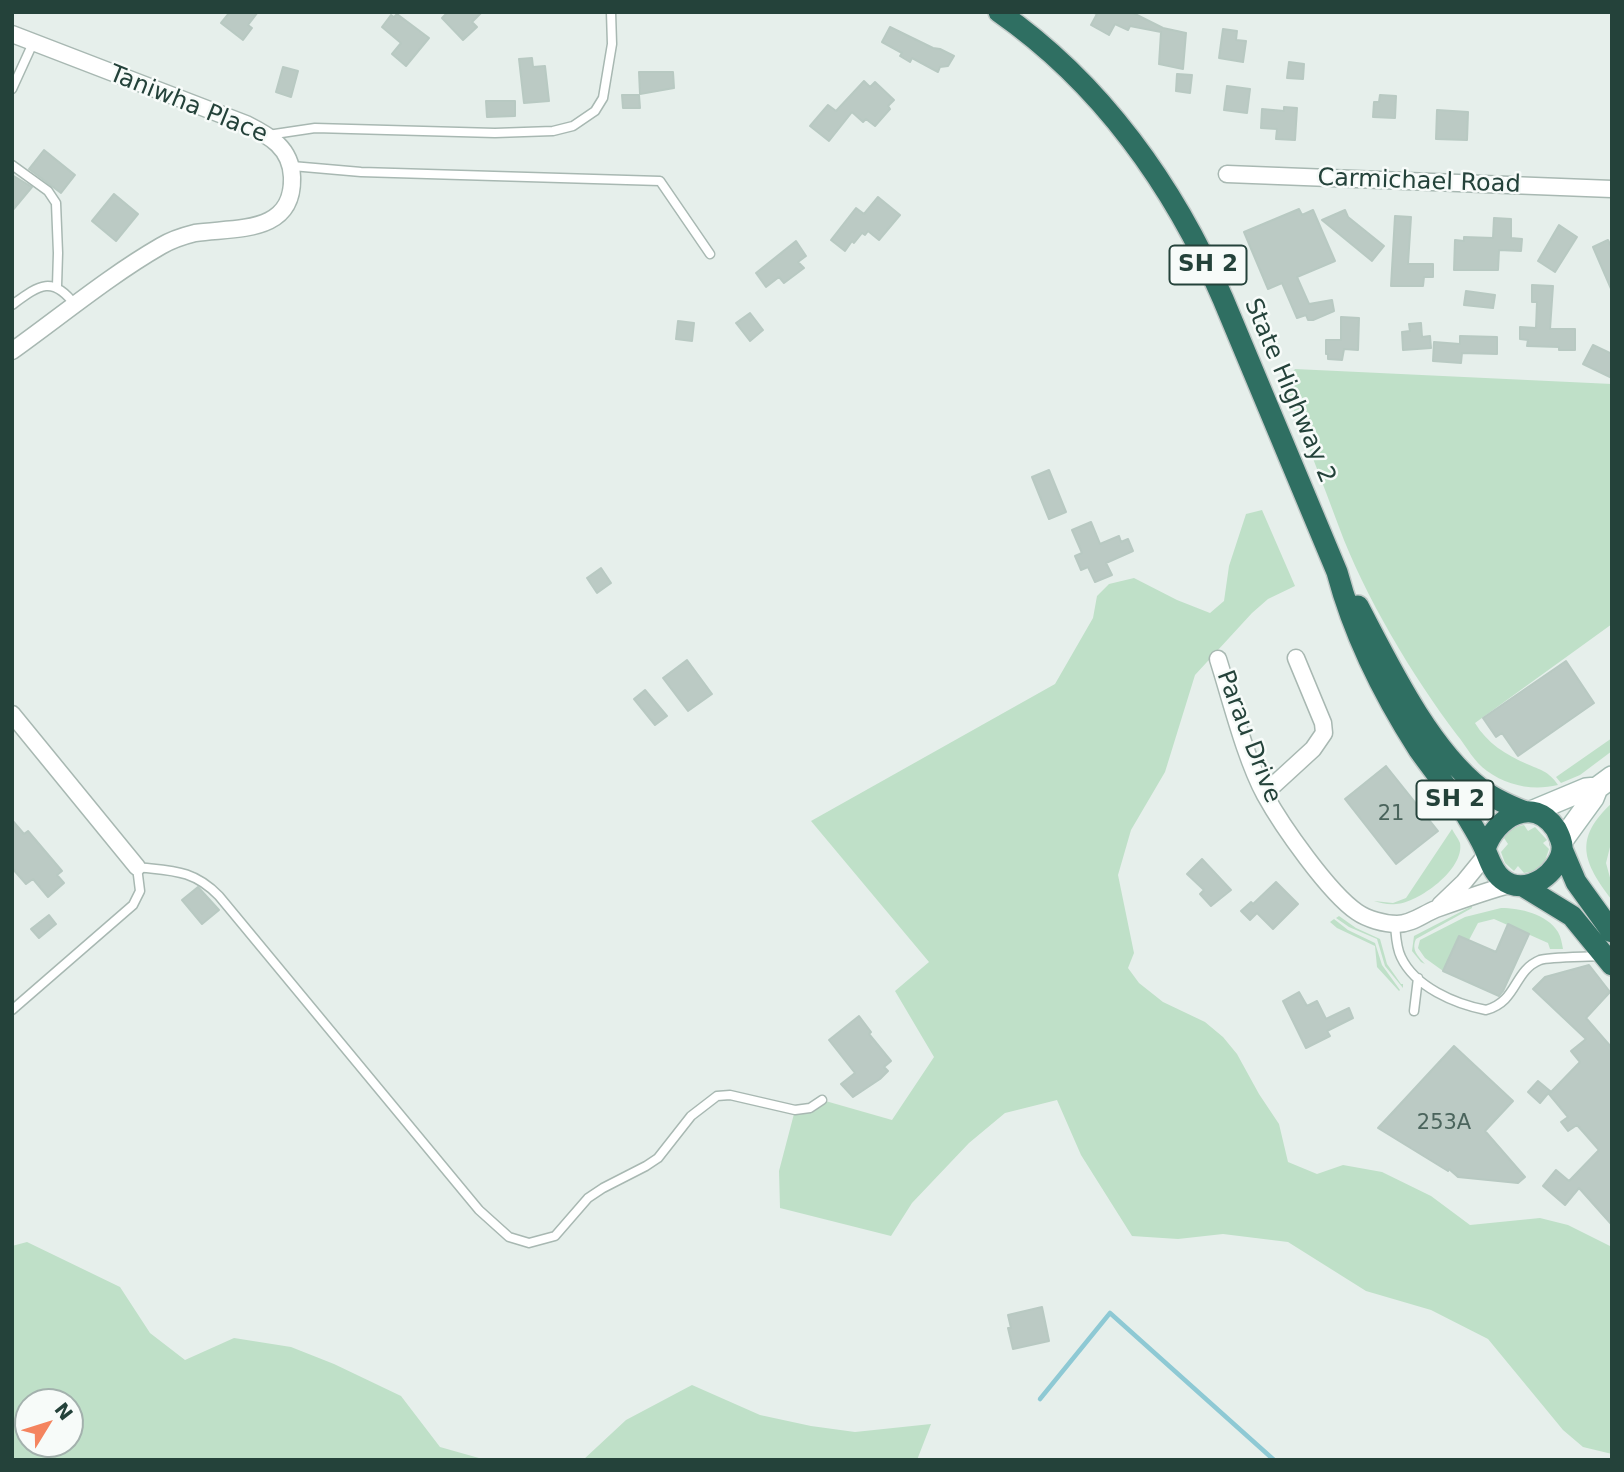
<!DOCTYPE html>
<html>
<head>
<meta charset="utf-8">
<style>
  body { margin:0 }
  #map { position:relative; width:1624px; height:1472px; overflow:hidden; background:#e6efeb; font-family:"DejaVu Sans",sans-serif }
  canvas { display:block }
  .frame { position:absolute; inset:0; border:14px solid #24423a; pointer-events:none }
  .north { position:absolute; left:14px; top:1388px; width:70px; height:70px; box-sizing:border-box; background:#f7fbf9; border:2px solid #a3b1ad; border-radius:50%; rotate:52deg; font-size:19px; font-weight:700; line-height:28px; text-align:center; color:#24423a }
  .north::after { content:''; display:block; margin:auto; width:24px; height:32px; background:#f4845f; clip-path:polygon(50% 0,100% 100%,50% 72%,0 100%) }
</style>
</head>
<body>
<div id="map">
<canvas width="1624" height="1472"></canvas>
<div class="frame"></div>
<div class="north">N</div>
</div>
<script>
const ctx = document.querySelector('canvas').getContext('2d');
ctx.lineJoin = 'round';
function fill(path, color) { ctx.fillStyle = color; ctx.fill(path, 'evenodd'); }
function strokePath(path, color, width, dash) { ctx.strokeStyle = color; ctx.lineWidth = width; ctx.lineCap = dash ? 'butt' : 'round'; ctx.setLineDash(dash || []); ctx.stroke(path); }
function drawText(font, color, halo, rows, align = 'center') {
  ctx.font = font + ' "DejaVu Sans",sans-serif'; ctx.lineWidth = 5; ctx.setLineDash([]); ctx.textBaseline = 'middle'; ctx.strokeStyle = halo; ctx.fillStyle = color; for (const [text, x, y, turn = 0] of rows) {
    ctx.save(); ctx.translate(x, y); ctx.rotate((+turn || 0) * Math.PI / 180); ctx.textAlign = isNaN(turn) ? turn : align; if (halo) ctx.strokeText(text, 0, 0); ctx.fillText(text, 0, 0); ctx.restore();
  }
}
const green = new Path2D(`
  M1295,369L1612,384V624L1475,723C1487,743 1506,755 1527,764C1540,770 1549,771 1558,785C1533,791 1508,786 1487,771C1474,762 1467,747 1457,735C1413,677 1364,595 1339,527C1321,479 1303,431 1283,384Z
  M1262,510L1295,586L1268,599L1252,613L1195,675L1165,772L1131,830L1118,875L1134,953L1128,968L1139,983L1163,1002L1205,1022L1223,1037L1237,1054L1259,1094L1279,1124L1288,1162L1317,1174L1343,1165L1382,1172L1431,1196L1470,1225L1540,1218L1568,1225L1612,1247V1454L1583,1447L1563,1430L1488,1339L1431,1310L1366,1291L1288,1242L1223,1234L1178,1239L1132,1236L1081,1155L1057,1100L1005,1113L969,1143L912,1203L891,1236L780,1208L779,1171L795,1110L822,1100L892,1120L934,1057L895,991L929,962L811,821L1055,684L1093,618L1097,596L1109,584L1134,578L1177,600L1210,613L1224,601L1229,566L1246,514Z
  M1612,738V751L1580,775L1561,783L1556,777Z
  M1612,803V839L1606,863L1612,885V900C1583,862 1573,839 1612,803Z
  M1524,825L1528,831L1535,827L1547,840L1543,843L1549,849L1544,864L1535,871L1524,873L1518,866L1514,871L1505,863L1501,852L1508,844L1504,838C1509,830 1514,827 1524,825Z
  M1452,829C1454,833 1458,838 1460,843C1465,869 1418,903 1396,904C1388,905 1381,903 1374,901L1393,903L1406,898Z
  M1472,906V908L1416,939C1411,950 1418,956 1425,964L1421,962L1412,951L1414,936Z
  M1501,908C1520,908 1547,914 1558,932C1561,937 1562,944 1563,949H1550L1548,943L1494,919L1478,923L1469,940L1459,936L1443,971L1425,958L1418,948L1420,940L1465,917Z
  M1339,916L1356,928L1380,939L1387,964L1401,984H1403V988L1385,966L1377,939L1349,927L1336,918Z
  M1334,919L1348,930L1375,943L1382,965L1400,990L1399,991L1377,967L1375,946L1337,928L1330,922Z
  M27,1242L120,1287L150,1333L185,1360L234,1338L291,1347L334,1364L401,1396L440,1447L486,1460H12V1246ZM28,1402H70V1444H28Z
  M692,1385L760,1415L811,1426L855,1432L931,1424L917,1460H583L626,1420Z`);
const stream = new Path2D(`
  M1040,1399L1110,1313L1274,1460`);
const building = new Path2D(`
  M230,12H258L248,25L252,28L243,40L221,23Z
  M448,12H482L472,22L477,27L463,40L442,18Z
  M1092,12H1131L1163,28L1186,33L1183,69L1159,64L1161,32L1130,26L1128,30L1115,24L1109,35L1091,25L1097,14Z
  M397,14L429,38L406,66L392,54L401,43L382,27L391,15L394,17Z
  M890,27L933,48L940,49L954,56L948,66L940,67L938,72L912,58L910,62L900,56L902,53L882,42Z
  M1223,29L1237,31L1236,40L1246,41L1243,62L1219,58Z
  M532,58L533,67L545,66L549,101L524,103L519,59Z
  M1289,62L1304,64L1303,79L1287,78Z
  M283,67L298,71L291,97L276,92Z
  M639,72H673L674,88L640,94Z
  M1177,74L1192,75L1190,93L1176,91Z
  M864,81L870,87L875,82L894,100L888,106L890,109L875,126L866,119L863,122L852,112L829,141L810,126L828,105L836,111Z
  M1227,86L1250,89L1247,113L1224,110Z
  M622,95H639L640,108H623Z
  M1380,95L1396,96L1395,118L1373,117L1374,102H1379Z
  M486,101H515V116L487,117Z
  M1284,107L1297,108L1295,140L1276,139L1277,129L1261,128L1262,109L1284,111Z
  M1437,110L1468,112L1467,140L1436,139Z
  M44,150L75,175L61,193L29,169Z
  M12,175L32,187L12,211Z
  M114,194L138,214L116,241L92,221Z
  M878,197L900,215L879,240L868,231L865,235L862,233L854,243L852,241L845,251L831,240L856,208L864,214Z
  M1299,209L1302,215L1313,210L1335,261L1297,277L1309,304L1332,300L1334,311L1313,320H1308L1306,315L1297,318L1282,283L1268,289L1244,232Z
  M1345,210L1348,217L1384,246L1372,261L1322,220Z
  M1395,216L1411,217L1408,264H1433V277H1424L1423,286H1391Z
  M1494,218L1511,219V238L1522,239L1521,251L1499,250L1498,270H1454L1455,240L1464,241V237L1493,238Z
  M1559,225L1577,237L1555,272L1538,261Z
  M1608,240L1612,248V291L1593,247Z
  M796,241L806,256L798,262L804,268L784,283L779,277L766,287L756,273Z
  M1532,285L1553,286L1550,329H1575V350H1559V347L1527,346L1528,340L1520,339V327L1536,328L1537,302H1532Z
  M1466,291L1495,295L1493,308L1464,305Z
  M750,313L763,330L750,341L736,323Z
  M1341,317L1359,318L1358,350L1344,349L1342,360L1328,359V354H1326V340H1341Z
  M678,321L694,323L692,341L676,339Z
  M1421,323L1422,337L1430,336L1431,348L1403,350L1402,332L1410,331L1409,324Z
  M1460,336L1497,337V354L1462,353L1461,363L1433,361L1434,342L1460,344Z
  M1593,345L1612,354V378L1583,364Z
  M1049,470L1066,512L1049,519L1032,477Z
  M1091,522L1100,544L1119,536L1121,542L1128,539L1133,551L1106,563L1112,575L1095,582L1088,567L1081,570L1075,556L1082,553L1072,530Z
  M601,568L611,583L597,593L587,578Z
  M687,660L712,694L688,711L663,678Z
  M1566,661L1594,703L1518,756L1502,733L1496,737L1483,718Z
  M645,690L667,716L655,725L634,699Z
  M1386,766L1438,831L1396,864L1345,799Z
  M12,820L24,834L28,831L62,871L57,875L64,883L48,897L33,879L26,884L12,868Z
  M1202,859L1231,890L1211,906L1200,894L1204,890L1187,874Z
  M1276,882L1298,904L1273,929L1257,913L1250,920L1241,911L1251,902L1253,904Z
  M198,887L219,910L202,924L182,900Z
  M49,915L56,924L39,938L31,929Z
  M1508,924L1529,934L1503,991L1499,996L1443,971L1459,936L1496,952Z
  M1589,965L1610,992L1586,1018L1612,1048V1225L1579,1188L1565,1205L1543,1186L1556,1170L1569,1181L1599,1150L1577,1125L1568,1131L1561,1122L1568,1117L1549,1094L1580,1062L1571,1051L1586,1039L1533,989L1545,977Z
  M1299,992L1307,1006L1317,1001L1326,1019L1349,1008L1353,1018L1327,1031L1330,1036L1306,1048L1283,1001Z
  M859,1016L871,1032L869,1034L891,1061L884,1067L888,1071L880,1079L853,1097L841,1084L855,1073L829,1040Z
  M1454,1046L1513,1101L1485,1131L1525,1177L1518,1183L1458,1177L1449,1169L1448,1171L1378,1128Z
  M1538,1081L1550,1091L1540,1103L1528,1092Z
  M1042,1307L1049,1341L1013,1349L1008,1328H1011L1008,1315Z`);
const lane = new Path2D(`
  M12,89L33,43
  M268,135L315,128L495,133L553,131L573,126L595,111L603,98L612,44L611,12
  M12,165L48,191L56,203L58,253L57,286
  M292,166L361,172L660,181L710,254
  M12,305C38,286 52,274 75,305
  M1395,925C1396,935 1396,947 1401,957C1415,987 1455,1004 1486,1010C1518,1001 1513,971 1540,960C1548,957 1588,957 1600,956
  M12,1010L133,905L140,891L137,867C171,871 193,869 219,896L479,1210L509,1237L529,1243L555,1236L588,1198L603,1188L646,1166L658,1158L691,1116L717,1096L730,1095L795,1110L810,1108L822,1100
  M1414,1011L1418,978`);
const street = new Path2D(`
  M12,34L246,124C270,136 291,148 292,177C294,235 235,227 195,233C183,236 171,240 161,246C109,276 61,316 12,351
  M1227,174L1612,189
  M1218,659C1231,700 1245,758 1265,795C1282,826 1329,893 1357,912C1367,919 1384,924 1397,924C1412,924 1423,914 1436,909C1461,900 1486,891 1512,884
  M12,714L137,867
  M1265,793L1313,749L1324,733L1323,723L1296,658
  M1440,905L1464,882L1486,855`);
const secondary = new Path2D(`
  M1531,812L1586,789L1597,788L1612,777
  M1561,842L1593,798L1597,788`);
const highway = new Path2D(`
  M999,12C1101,83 1174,186 1223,299L1337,572C1354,636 1383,694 1419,750C1433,770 1449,789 1463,810C1470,822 1478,834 1484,847C1489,858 1492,871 1502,879C1514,889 1529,887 1542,879C1551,873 1561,861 1562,850C1563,843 1559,835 1556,829C1533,794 1495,818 1485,849
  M1358,606C1389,665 1428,747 1480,788C1492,798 1508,805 1523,811
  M1562,849L1576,882L1612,932
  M1523,886L1572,916L1612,965`);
const numberNames = [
  ["21",1391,815],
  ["253A",1444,1124]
];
const shields = [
  [1208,265,77],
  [1455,800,77]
];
const shieldNames = [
  ["SH 2",1208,265],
  ["SH 2",1455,800]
];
const streetNames = [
  ["Taniwha Place",188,105,22],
  ["Carmichael Road",1419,182,2],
  ["State Highway 2",1289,391,67],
  ["Parau Drive",1248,737,69]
];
fill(green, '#bfe0c8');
strokePath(stream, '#8ec9d4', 4.5);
fill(building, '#bbcac4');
strokePath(building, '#b8c9c2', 2);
strokePath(lane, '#a8b8b2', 11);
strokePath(street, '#a8b8b2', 19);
strokePath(secondary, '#a4bbb3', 24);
strokePath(highway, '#c2cac8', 24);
strokePath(lane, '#fff', 8);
strokePath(street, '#fff', 16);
strokePath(secondary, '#fff', 21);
strokePath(highway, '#2f6f62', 21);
drawText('21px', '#4a645c', null, numberNames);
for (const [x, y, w] of shields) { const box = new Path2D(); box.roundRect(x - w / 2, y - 19.5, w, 39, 5); ctx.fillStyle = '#f7fbf9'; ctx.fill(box); strokePath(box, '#24423a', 2); }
drawText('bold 23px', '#24423a', null, shieldNames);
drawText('24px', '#24423a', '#f7fbf9', streetNames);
</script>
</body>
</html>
